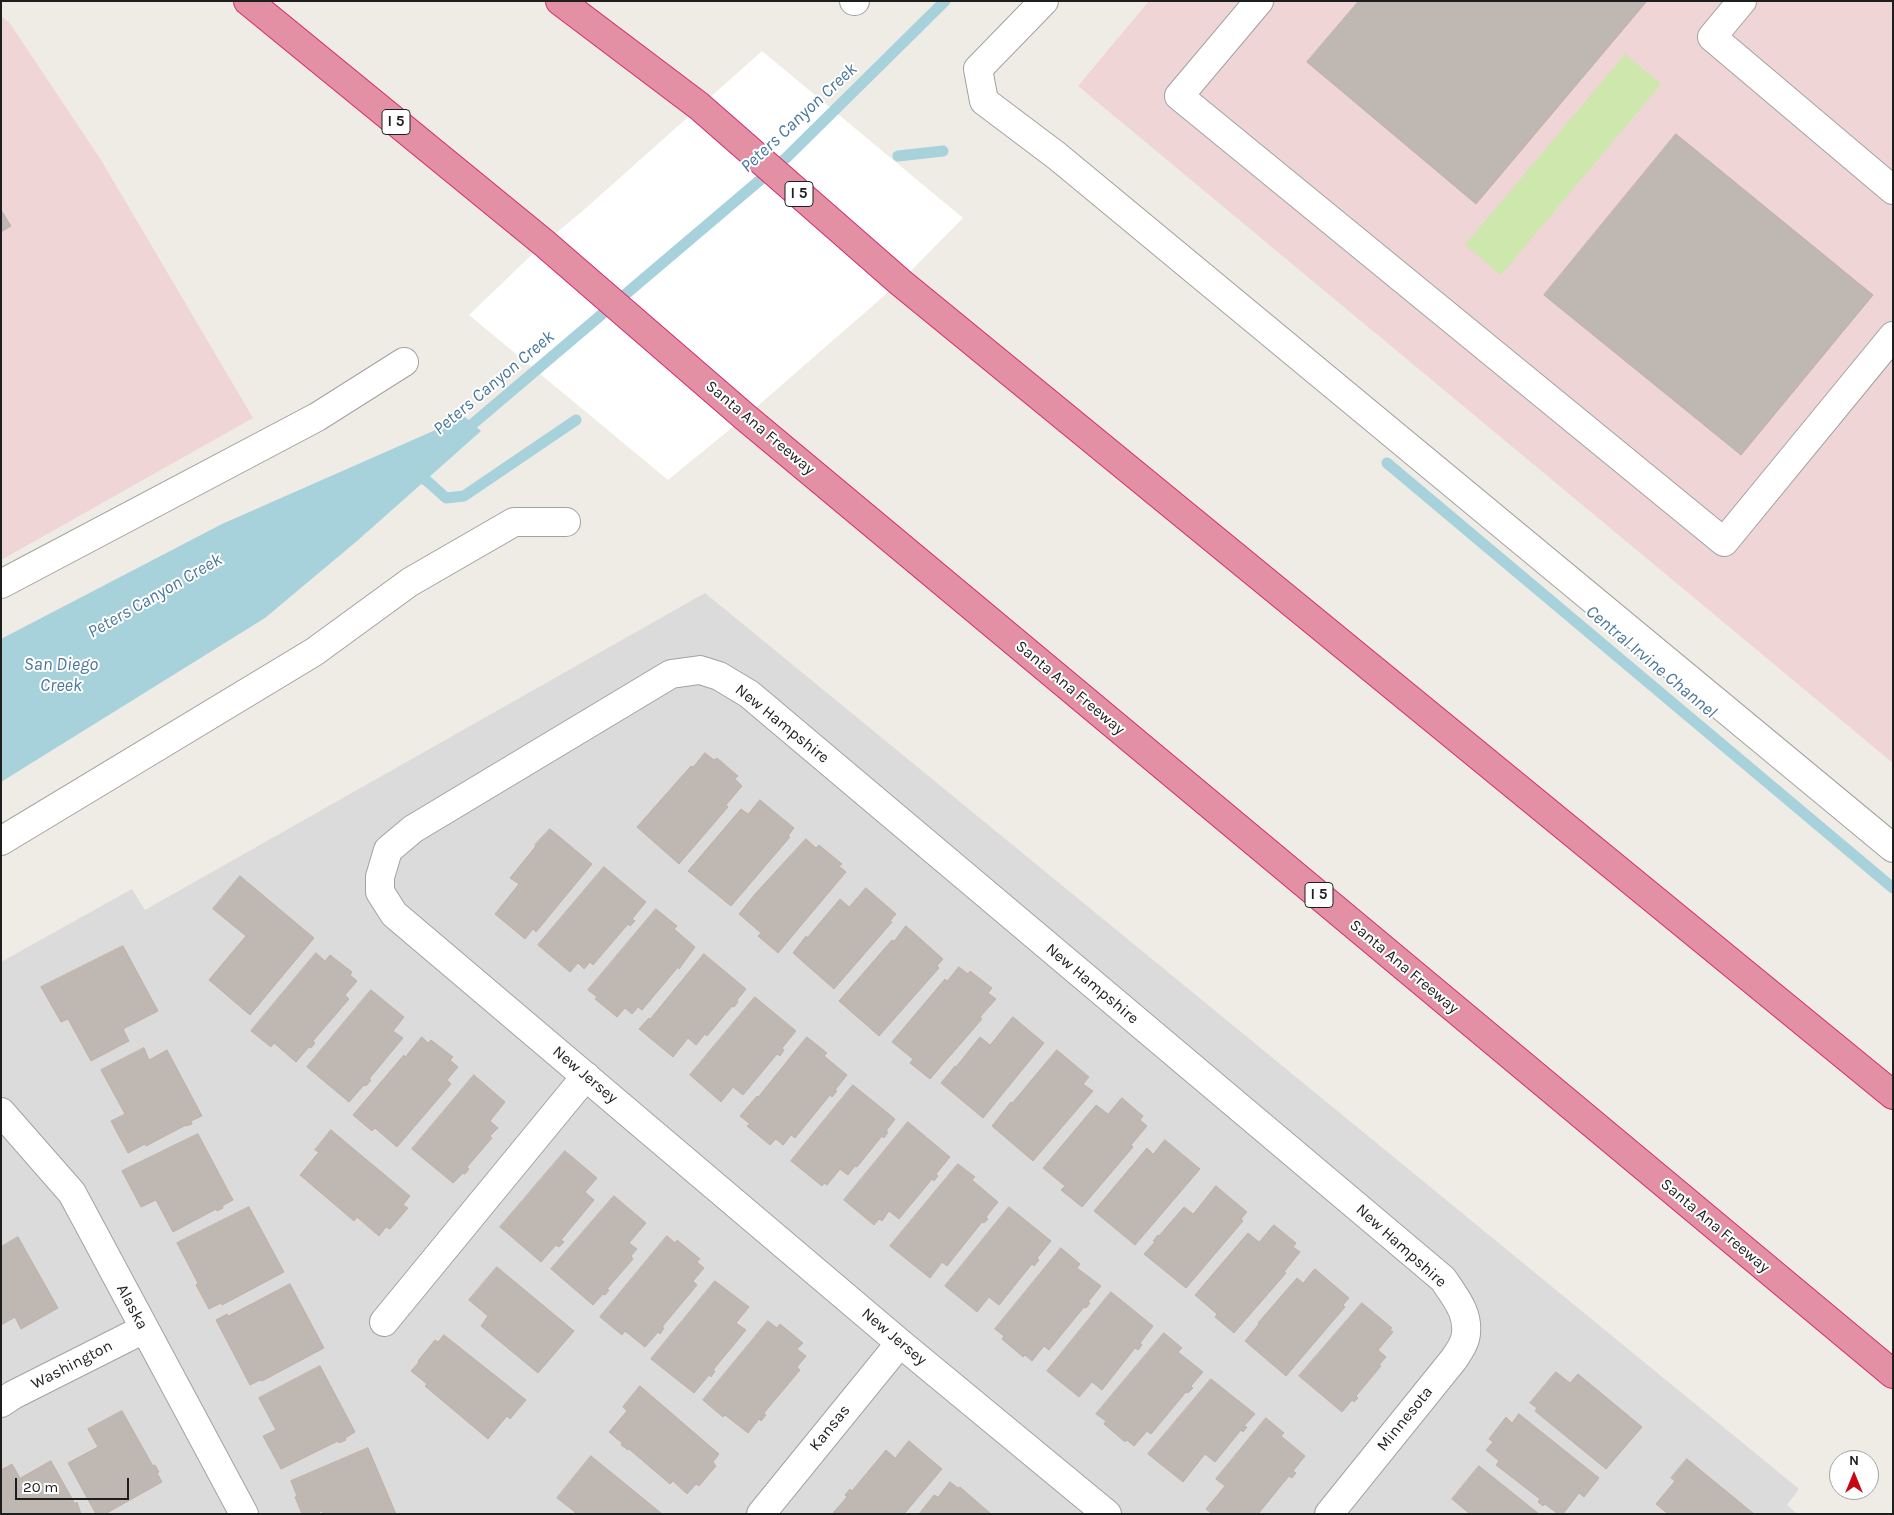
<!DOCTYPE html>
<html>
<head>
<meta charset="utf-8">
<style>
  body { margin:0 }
  #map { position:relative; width:1894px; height:1515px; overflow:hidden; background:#efebe5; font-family:Karla,sans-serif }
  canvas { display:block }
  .frame { position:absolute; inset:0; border:2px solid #1e1e1e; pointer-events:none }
  .north { position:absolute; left:1829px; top:1450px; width:50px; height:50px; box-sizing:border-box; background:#fff; border:1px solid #a5a5a5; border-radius:50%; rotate:0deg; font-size:14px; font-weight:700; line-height:20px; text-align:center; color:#1e1e1e }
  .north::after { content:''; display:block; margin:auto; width:18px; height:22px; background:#c50813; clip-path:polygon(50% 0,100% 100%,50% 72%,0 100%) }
  .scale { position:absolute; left:15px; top:1478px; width:114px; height:22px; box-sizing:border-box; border:2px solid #1e1e1e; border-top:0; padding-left:6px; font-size:15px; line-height:18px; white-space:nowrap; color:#1e1e1e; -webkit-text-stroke:4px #fff; paint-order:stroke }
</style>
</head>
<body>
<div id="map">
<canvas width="1894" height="1515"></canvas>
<div class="frame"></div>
<div class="north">N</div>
<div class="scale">20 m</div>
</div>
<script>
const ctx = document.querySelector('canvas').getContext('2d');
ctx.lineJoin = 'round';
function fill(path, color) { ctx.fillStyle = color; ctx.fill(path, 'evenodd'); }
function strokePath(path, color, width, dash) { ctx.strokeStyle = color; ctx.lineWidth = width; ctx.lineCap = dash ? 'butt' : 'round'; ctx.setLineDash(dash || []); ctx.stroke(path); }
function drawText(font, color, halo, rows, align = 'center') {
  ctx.font = font + ' Karla,sans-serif'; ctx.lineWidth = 4; ctx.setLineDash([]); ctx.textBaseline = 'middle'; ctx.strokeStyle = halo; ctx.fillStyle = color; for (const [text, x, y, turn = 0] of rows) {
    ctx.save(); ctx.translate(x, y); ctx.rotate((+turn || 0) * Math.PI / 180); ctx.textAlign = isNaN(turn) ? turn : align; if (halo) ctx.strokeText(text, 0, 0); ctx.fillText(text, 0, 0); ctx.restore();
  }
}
const residential = new Path2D(`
  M705,593L1799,1489L1787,1505L1797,1514H1V962L132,889L145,910Z`);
const commercial = new Path2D(`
  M1149,1H1893V763L1078,86Z
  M1,16L9,22L101,160L253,418L1,560Z`);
const grass = new Path2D(`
  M1625,54L1661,84L1501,275L1465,245Z`);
const water = new Path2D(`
  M465,417L481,431L357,541L265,618L1,782V639L222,524Z`);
const pier = new Path2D(`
  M762,51L963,218L900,282L745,417L668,480L469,315L544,243L586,208Z`);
const stream = new Path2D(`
  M898,156L943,151
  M462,433L786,158L945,1
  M1387,463L1893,888
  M412,475L426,480L446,498L464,496L576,420`);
const building = new Path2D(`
  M1359,1H1647L1476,204L1307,62Z
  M1676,134L1873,295L1741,455L1544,295Z
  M1,210L11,226L1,232Z
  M705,753L714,760L717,758L738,776L735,779L742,786L726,805L728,807L679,864L637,827L691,766L693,767Z
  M760,800L794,828L788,836L790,837L731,906L688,871L741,809L748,814Z
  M550,829L592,864L536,932L533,929L525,939L495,914L519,884L510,878L536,846L535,845Z
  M806,839L816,848L819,845L842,864L839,866L846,872L778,953L758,936L761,933L739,914L756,893Z
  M604,867L646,902L632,919L635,921L630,926L628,924L593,965L590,962L584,969L578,963L570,972L538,945Z
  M240,876L314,938L250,1015L209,980L246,936L213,909Z
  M866,888L896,914L890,921L892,922L834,989L793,953L806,936L807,938L840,899L849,907Z
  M656,909L677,926L674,929L695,947L679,969L678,967L642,1010L638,1007L632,1014L625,1008L617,1017L595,999L597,997L588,990Z
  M906,926L943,959L937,966L939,968L879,1036L839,1001L892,940L894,941Z
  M123,946L158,1011L123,1029L129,1041L91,1061L68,1019L61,1022L41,987Z
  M316,953L325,961L330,955L352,972L350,975L357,981L345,995L349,999L313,1041L315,1043L311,1048L309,1047L296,1062L274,1043L271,1047L251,1031Z
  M704,954L746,989L737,1000L738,1002L734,1007L732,1006L707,1036L705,1034L696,1045L688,1038L673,1057L639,1029L649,1018L650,1019Z
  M959,967L968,974L970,971L992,988L988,993L996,999L980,1017L982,1019L930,1079L910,1063L913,1059L892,1042L945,979L947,981Z
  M371,990L404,1017L393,1031L403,1038L369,1079L371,1080L366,1086L364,1085L349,1102L307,1067Z
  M755,997L796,1031L782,1048L784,1050L780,1056L777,1054L743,1095L733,1087L721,1102L690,1075Z
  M1013,1017L1044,1043L983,1118L941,1083L955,1066L956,1067L980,1037L990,1045Z
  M422,1037L428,1043L431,1040L453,1057L450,1060L458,1067L447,1080L451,1084L397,1147L375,1128L372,1131L353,1115L404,1055L405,1057Z
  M807,1037L827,1053L824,1056L847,1075L835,1090L837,1091L832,1097L830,1095L795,1138L791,1135L783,1145L776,1139L770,1145L747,1126L750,1124L740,1116L757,1096L758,1097Z
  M144,1048L149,1060L167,1050L202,1116L191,1121L192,1124L186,1126V1125L146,1146L145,1144L128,1153L111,1121L125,1114L101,1070Z
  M1057,1050L1089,1077L1083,1084L1093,1091L1033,1161L992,1126L1011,1102L1012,1103Z
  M474,1075L505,1102L490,1121L498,1128L490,1136L492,1138L467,1167L469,1169L465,1174L463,1173L453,1183L412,1149Z
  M853,1085L895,1119L886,1131L888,1132L884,1138L882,1136L857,1167L855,1166L848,1175L840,1169L827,1185L824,1183L822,1186L791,1161Z
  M1122,1098L1143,1116L1140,1120L1147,1126L1131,1145L1133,1147L1082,1207L1061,1190L1065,1186L1043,1168L1096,1105L1108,1114Z
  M908,1122L950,1157L936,1174L938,1176L934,1181L932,1179L899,1219L889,1211L882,1221L879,1219L874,1225L844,1200Z
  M331,1130L410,1196L403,1205L408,1208L390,1229L386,1227L379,1236L357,1217L354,1221L300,1175L319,1152L315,1150Z
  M198,1134L233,1200L222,1206L223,1208L217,1211L216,1209L173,1232L156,1200L141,1207L122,1171Z
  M1165,1140L1200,1169L1135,1245L1094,1211L1147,1148L1153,1154Z
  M565,1151L597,1178L585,1192L594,1200L561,1240L564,1242L559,1247L556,1245L541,1262L500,1227Z
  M958,1164L975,1177L972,1180L998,1202L986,1217L988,1219L984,1223L982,1222L947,1266L942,1262L930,1278L890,1246Z
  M1216,1186L1247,1212L1241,1219L1243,1221L1186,1288L1144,1254L1155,1242L1153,1241L1158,1235L1159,1236L1184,1207L1193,1214Z
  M614,1196L646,1223L629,1243L637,1249L631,1256L633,1259L607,1289L609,1290L605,1295L603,1294L593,1305L551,1269Z
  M249,1207L284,1272L222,1305L221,1303L209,1309L196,1285L198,1283L177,1243Z
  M1009,1207L1051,1241L1037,1258L1039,1260L1034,1266L1032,1264L999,1305L989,1297L977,1312L945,1286Z
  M1274,1225L1296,1243L1293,1247L1300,1252L1284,1272L1286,1273L1234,1333L1215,1317L1217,1314L1195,1295L1248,1233L1259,1242Z
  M667,1236L675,1243L677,1240L700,1259L697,1262L704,1268L693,1281L697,1285L662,1327L664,1328L660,1334L658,1332L645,1347L625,1331L622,1335L600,1317Z
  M18,1237L58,1308L21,1329L15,1317L1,1325V1247Z
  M1061,1248L1080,1264L1077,1268L1101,1286L1088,1302L1090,1303L1086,1308L1084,1307L1049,1350L1044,1346L1032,1361L1025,1355L1023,1357L1002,1339L1004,1336L995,1329Z
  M497,1267L574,1331L538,1373L481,1326L488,1316L469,1300Z
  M1315,1269L1349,1298L1343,1305L1345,1307L1286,1376L1245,1341L1259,1324L1258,1323L1297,1278L1303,1283Z
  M715,1281L749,1307L736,1323L746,1330L713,1370L715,1371L711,1377L709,1375L694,1393L651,1359Z
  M290,1284L324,1348L262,1381L260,1380L250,1385L216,1320L227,1314L228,1316Z
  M1111,1292L1153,1326L1140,1343L1142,1345L1138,1350L1135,1348L1102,1390L1092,1382L1079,1397L1047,1371Z
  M1362,1303L1392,1328L1390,1330L1393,1332L1378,1350L1386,1357L1379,1365L1381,1366L1356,1396L1358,1398L1354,1402L1352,1400L1342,1412L1299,1376Z
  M768,1321L777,1328L780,1324L803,1343L797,1349L806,1356L797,1367L800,1370L764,1413L766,1415L761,1421L759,1419L748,1433L725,1415L723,1417L703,1400Z
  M1164,1333L1182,1348L1178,1352L1203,1372L1191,1386L1193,1388L1188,1393L1186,1392L1151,1434L1147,1431L1134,1446L1127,1440L1125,1442L1104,1424L1106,1421L1096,1414Z
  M444,1335L526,1400L510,1419L507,1416L488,1439L425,1386L427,1384L411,1371L419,1362L418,1361L435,1340L438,1342Z
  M320,1366L355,1432L345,1438L346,1440L339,1443L338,1441L281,1469L263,1436L276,1430L259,1398Z
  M1556,1372L1570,1383L1578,1374L1642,1427L1606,1469L1535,1411L1537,1408L1530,1403Z
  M1211,1379L1255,1414L1244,1426L1247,1427L1243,1432L1241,1430L1215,1462L1205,1454L1183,1482L1148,1454Z
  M640,1386L719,1454L713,1462L716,1466L699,1486L696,1484L687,1494L673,1481L670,1484L629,1449L628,1450L621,1445L622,1443L609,1432L627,1411L623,1407Z
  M122,1411L153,1466L155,1465L159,1472L157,1473L162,1482L105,1514H96L68,1463L98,1447L88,1429Z
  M1519,1414L1599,1478L1584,1497L1579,1493L1563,1514H1558L1545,1504L1543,1506L1538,1502L1540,1499L1496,1465L1499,1461L1486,1450L1493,1442L1489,1439L1506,1417L1512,1423Z
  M1266,1418L1284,1433L1281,1436L1305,1456L1293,1471L1296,1473L1292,1478L1289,1476L1258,1514H1212L1206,1509L1225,1486L1216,1479Z
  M909,1441L942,1469L904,1514L833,1513L847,1497L845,1495L850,1489L852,1491L886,1450L895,1458Z
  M368,1448L396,1514H323L322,1511L315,1514H302L295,1497L297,1496L291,1481Z
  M591,1456L661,1513V1514H574L575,1512L557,1498Z
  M1687,1459L1754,1514H1668L1656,1504L1675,1481L1671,1478Z
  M51,1461L75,1504L77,1502L81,1514H1V1470L12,1464L20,1478Z
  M1479,1466L1539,1514H1470L1452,1499Z
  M950,1482L958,1488L960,1487L991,1514H919L934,1495L938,1497Z`);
const minor = new Path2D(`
  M854,1H855
  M1044,1L978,69L984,101L1057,156L1893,848
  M1259,1L1179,96L1724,542L1893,336
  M1742,1L1712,37L1893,190
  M1,584L317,417L404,362
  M1,841L314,652L410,582L514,522H566
  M1,1112L72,1193L244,1514
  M384,1322L586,1076
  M1,1403L13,1395L144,1329
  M761,1514L900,1343
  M1107,1514L900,1343L394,914L380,892V877L388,850L413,829L671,674L700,670L719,676L749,694L1443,1279C1455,1297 1471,1315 1465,1339C1463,1346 1458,1353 1454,1359L1329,1514`);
const highway = new Path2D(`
  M248,1L544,243L745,417L1893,1374
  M560,1L699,106L900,282L1893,1095`);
const shields = [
  [396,122,28],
  [799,194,28],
  [1319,895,28]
];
const shieldNames = [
  ["I 5",396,122],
  ["I 5",799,194],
  ["I 5",1319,895]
];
const streetNames = [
  ["Santa Ana Freeway",760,428,40],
  ["Santa Ana Freeway",1070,688,40],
  ["New Hampshire",782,724,39],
  ["Santa Ana Freeway",1404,967,40],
  ["New Hampshire",1092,984,40],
  ["New Jersey",585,1075,40],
  ["Santa Ana Freeway",1715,1226,40],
  ["New Hampshire",1401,1246,42],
  ["Alaska",132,1307,62],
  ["New Jersey",894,1337,40],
  ["Washington",72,1365,-27],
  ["Minnesota",1405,1419,-51],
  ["Kansas",830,1428,-51]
];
const waterNames = [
  ["Peters Canyon Creek",799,118,-43],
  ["Peters Canyon Creek",494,383,-40],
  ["Peters Canyon Creek",155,596,-30],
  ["Central Irvine Channel",1651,662,40],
  ["San Diego",61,665],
  ["Creek",61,686]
];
fill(residential, '#dcdbdc');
fill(commercial, '#efd5d5');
fill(grass, '#cde7ad');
fill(water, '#a7d2db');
fill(pier, '#fff');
strokePath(stream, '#a7d2db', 11);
fill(building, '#bfb7b2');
strokePath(building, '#c0b1a8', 1);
strokePath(minor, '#a2a2a2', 30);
strokePath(highway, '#d42b6f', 30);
strokePath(minor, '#fff', 28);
strokePath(highway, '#e390a4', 28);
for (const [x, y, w] of shields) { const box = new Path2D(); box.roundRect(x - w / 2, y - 12.5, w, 25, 4); ctx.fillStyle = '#fff'; ctx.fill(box); strokePath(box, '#1e1e1e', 1); }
drawText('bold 15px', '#1e1e1e', null, shieldNames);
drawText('16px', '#1e1e1e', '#fff', streetNames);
drawText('italic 18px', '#48779c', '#fff', waterNames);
</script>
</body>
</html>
